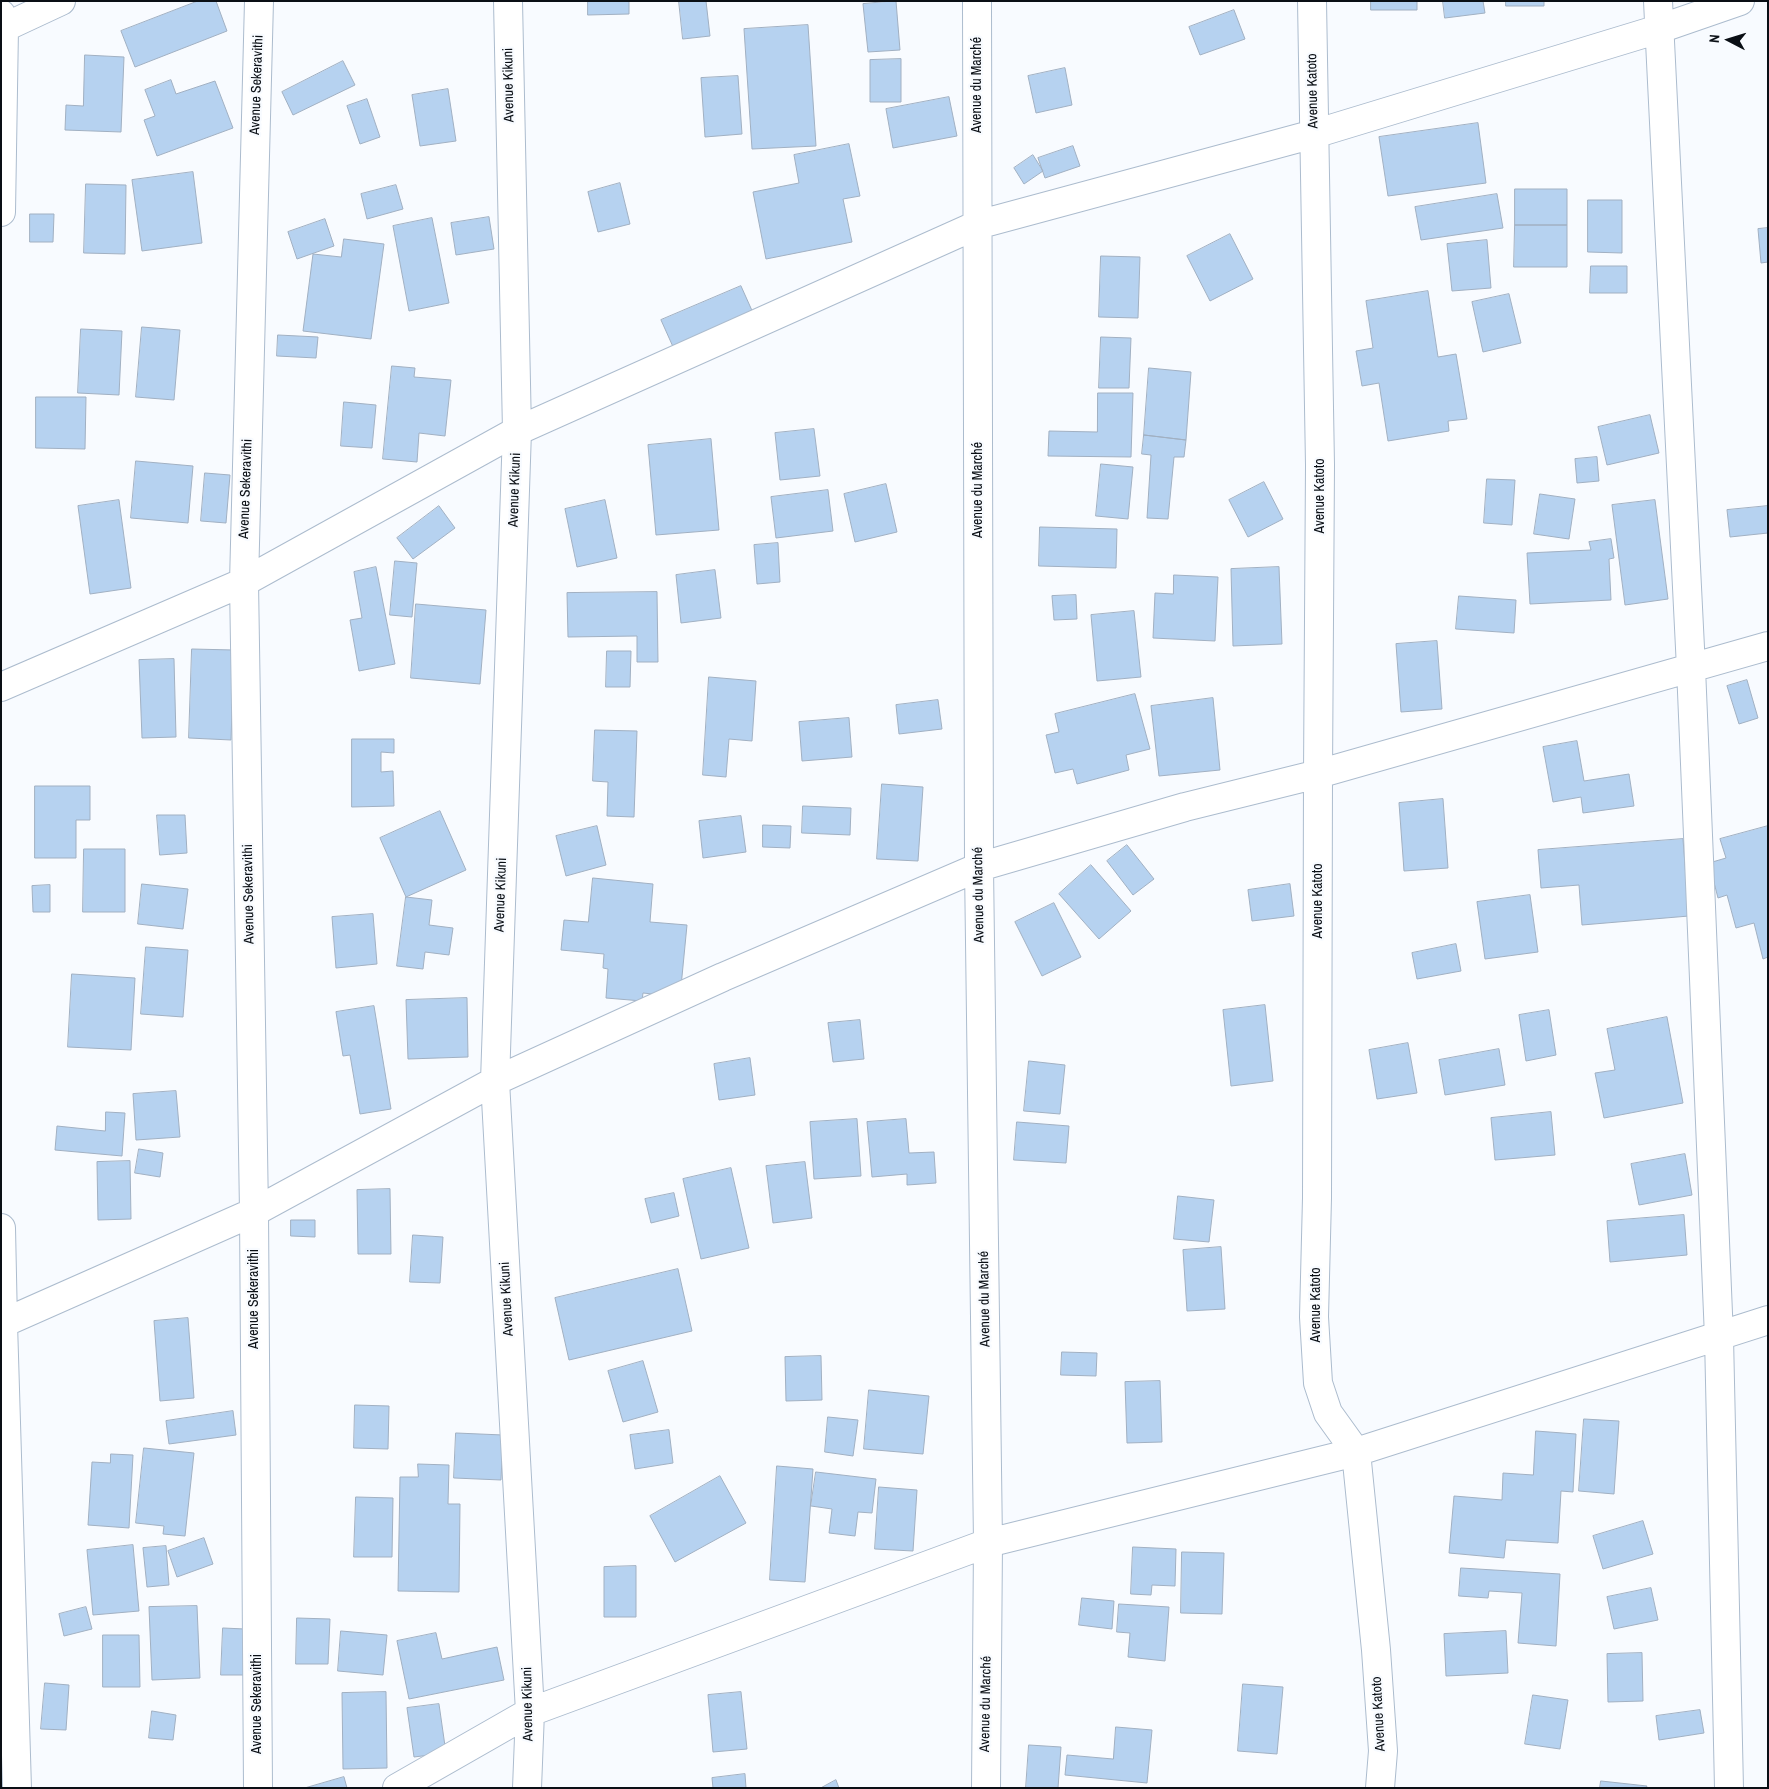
<!DOCTYPE html>
<html>
<head>
<meta charset="utf-8">
<style>
  body { margin:0 }
  #map { position:relative; width:1769px; height:1789px; overflow:hidden; background:#f8fbff; font-family:"Archivo Narrow",sans-serif }
  canvas { display:block }
  .frame { position:absolute; inset:0; border:2px solid #0a0f15; pointer-events:none }
  .north { position:absolute; left:1704px; top:15px; width:50px; height:50px; -webkit-text-stroke:4px #f8fbff; paint-order:stroke; rotate:275deg; font-size:14px; font-weight:700; line-height:20px; text-align:center; color:#0a0f15 }
  .north::after { content:''; display:block; margin:auto; width:18px; height:22px; background:#0a0f15; clip-path:polygon(50% 0,100% 100%,50% 72%,0 100%) }
</style>
</head>
<body>
<div id="map">
<canvas width="1769" height="1789"></canvas>
<div class="frame"></div>
<div class="north">N</div>
</div>
<script>
const ctx = document.querySelector('canvas').getContext('2d');
ctx.lineJoin = 'round';
function fill(path, color) { ctx.fillStyle = color; ctx.fill(path, 'evenodd'); }
function strokePath(path, color, width, dash) { ctx.strokeStyle = color; ctx.lineWidth = width; ctx.lineCap = dash ? 'butt' : 'round'; ctx.setLineDash(dash || []); ctx.stroke(path); }
function drawText(font, color, halo, rows, align = 'center') {
  ctx.font = font + ' "Archivo Narrow",sans-serif'; ctx.lineWidth = 4.5; ctx.setLineDash([]); ctx.textBaseline = 'middle'; ctx.strokeStyle = halo; ctx.fillStyle = color; for (const [text, x, y, turn = 0] of rows) {
    ctx.save(); ctx.translate(x, y); ctx.rotate((+turn || 0) * Math.PI / 180); ctx.textAlign = isNaN(turn) ? turn : align; if (halo) ctx.strokeText(text, 0, 0); ctx.fillText(text, 0, 0); ctx.restore();
  }
}
const building = new Path2D(`
  M198,1H216L227,31L135,67L121,31Z
  M588,1H629V14L588,15Z
  M679,1H706L710,36L683,39Z
  M896,1L900,50L868,52L863,4Z
  M1371,1H1417V10H1371Z
  M1443,1H1483L1485,13L1445,18Z
  M1506,1H1544V6H1506Z
  M1234,10L1245,39L1200,55L1189,27Z
  M808,25L816,146L752,149L744,29Z
  M85,55L124,57L121,132L65,130L66,105L83,106Z
  M901,59V102H870V60Z
  M343,61L355,85L293,115L282,92Z
  M1065,68L1072,105L1036,113L1028,76Z
  M738,76L742,134L705,137L701,78Z
  M171,80L176,94L215,81L233,128L157,156L144,120L155,116L145,90Z
  M448,89L456,141L420,146L412,95Z
  M949,97L957,136L893,148L886,109Z
  M367,99L380,137L360,144L347,106Z
  M1478,123L1486,183L1388,196L1379,137Z
  M849,144L860,196L843,199L852,242L766,259L753,192L799,183L794,155Z
  M1073,146L1080,166L1045,178L1038,158Z
  M1033,155L1043,171L1024,184L1014,168Z
  M193,172L202,243L142,251L132,180Z
  M620,183L630,224L598,232L588,192Z
  M86,184L126,185L125,254L84,253Z
  M396,185L403,209L367,219L361,194Z
  M1515,189H1567V225H1515Z
  M1497,194L1503,228L1421,240L1415,207Z
  M1588,200H1622V253L1588,252Z
  M30,214H54L53,242H30Z
  M489,217L494,249L456,255L451,223Z
  M432,218L449,303L409,311L393,226Z
  M325,219L334,246L297,259L288,232Z
  M1515,225H1567V267H1514Z
  M1768,228V262L1761,263L1758,229Z
  M1230,234L1253,279L1210,301L1187,256Z
  M344,239L384,244L371,339L303,331L313,254L341,257Z
  M1487,240L1491,288L1452,291L1447,244Z
  M1101,256L1140,257L1138,318L1099,317Z
  M1591,266H1627V293H1590Z
  M741,286L754,315L674,349L661,320Z
  M1428,291L1438,357L1456,354L1467,419L1448,421L1449,431L1388,441L1379,383L1362,386L1356,351L1373,348L1366,301Z
  M1509,294L1521,343L1483,352L1472,302Z
  M142,327L180,330L174,400L136,397Z
  M81,329L122,331L119,395L78,393Z
  M278,335L318,337L316,358L277,356Z
  M1101,337L1131,338L1129,388H1099Z
  M392,366L415,368L414,377L451,380L445,436L419,433L417,462L383,459Z
  M1149,368L1191,372L1186,440L1144,435Z
  M1098,393H1133L1131,457L1048,456L1049,431L1097,432Z
  M36,397H86L85,449L36,448Z
  M344,402L376,405L372,448L341,446Z
  M1650,415L1659,453L1607,465L1598,427Z
  M814,429L820,476L780,480L775,433Z
  M1144,435L1186,440L1184,457H1174L1168,519L1147,518L1151,455L1142,454Z
  M711,439L719,530L656,535L648,445Z
  M1597,457L1599,481L1577,483L1575,459Z
  M136,461L193,466L188,523L131,518Z
  M1101,464L1133,467L1128,519L1096,516Z
  M205,473L230,475L226,523L201,521Z
  M1487,479L1515,480L1512,525L1484,523Z
  M1264,482L1283,519L1248,537L1229,500Z
  M886,484L897,532L855,542L844,494Z
  M828,490L833,531L776,538L771,497Z
  M1540,494L1575,499L1569,539L1534,534Z
  M119,500L131,588L90,594L78,506Z
  M605,500L617,558L577,567L565,509Z
  M1655,500L1668,599L1625,605L1612,505Z
  M439,506L455,528L413,559L397,538Z
  M1768,506V533L1730,537L1727,510Z
  M1040,527L1117,529L1116,568L1039,566Z
  M1611,539L1614,558L1609,559L1611,600L1530,604L1527,553L1591,550L1589,542Z
  M778,543L780,582L757,584L754,545Z
  M395,561L417,563L412,617L390,615Z
  M376,567L395,664L359,671L350,620L362,618L354,572Z
  M1279,567L1282,644L1233,646L1231,569Z
  M715,570L721,618L681,623L676,575Z
  M1174,575L1218,577L1215,641L1153,638L1155,593L1173,594Z
  M657,592L658,662H637V636L568,637L567,593Z
  M1076,595L1077,619L1054,620L1052,596Z
  M1459,596L1516,600L1514,633L1456,629Z
  M416,604L486,610L480,684L411,678Z
  M1134,611L1141,677L1097,681L1091,615Z
  M1437,641L1442,709L1401,712L1396,644Z
  M192,649L234,650L231,740L189,738Z
  M607,651H631L630,687H606Z
  M174,659L176,737L142,738L139,660Z
  M709,677L756,681L752,741L729,739L726,777L703,775Z
  M1747,680L1758,718L1739,724L1727,686Z
  M1135,694L1150,749L1126,755L1129,770L1077,784L1073,769L1055,773L1046,735L1059,732L1055,714Z
  M1213,698L1220,770L1159,776L1151,706Z
  M938,700L942,729L899,734L896,705Z
  M849,718L852,757L802,761L799,722Z
  M595,730L637,731L634,817L607,816L608,782L593,781Z
  M352,739H394V753L381,752V772L393,771L394,806L352,807Z
  M1577,741L1584,781L1629,774L1634,806L1583,813L1581,797L1553,802L1543,747Z
  M882,784L923,787L918,861L877,859Z
  M35,786H90V820H76V858H35Z
  M1443,799L1448,868L1404,871L1399,803Z
  M803,806L851,808L850,835L802,833Z
  M440,811L466,870L406,897L380,838Z
  M157,815H185L187,853L160,855Z
  M741,816L746,852L703,858L699,821Z
  M763,825L791,826L790,848L763,847Z
  M597,826L606,865L566,876L556,836Z
  M1768,826V957L1763,959L1754,923L1736,928L1727,895L1718,898L1709,863L1726,858L1720,839Z
  M1683,839L1689,916L1582,925L1579,885L1541,888L1538,850Z
  M1127,845L1154,879L1133,895L1107,861Z
  M84,849H125V912H83Z
  M1091,865L1131,911L1099,939L1059,894Z
  M593,878L653,884L650,922L687,925L680,997L643,993L642,1001L606,998L608,969L603,968L604,954L561,950L564,920L588,922Z
  M142,884L188,889L183,929L138,924Z
  M1290,884L1294,916L1252,921L1248,890Z
  M50,885V912H33L32,886Z
  M1530,895L1538,952L1485,959L1477,902Z
  M406,897L432,900L429,925L453,928L449,955L425,952L423,969L397,966Z
  M1054,903L1081,957L1042,976L1015,922Z
  M373,914L377,964L336,968L332,917Z
  M1456,944L1461,971L1417,979L1412,953Z
  M146,947L188,950L183,1017L141,1014Z
  M72,974L135,978L131,1050L68,1047Z
  M467,998L468,1057L408,1059L406,1000Z
  M1265,1005L1273,1081L1231,1086L1223,1010Z
  M374,1006L391,1109L360,1114L350,1055L343,1056L336,1012Z
  M1549,1010L1556,1055L1526,1061L1519,1015Z
  M1667,1017L1683,1103L1604,1118L1595,1073L1615,1070L1607,1029Z
  M860,1020L864,1059L833,1062L828,1023Z
  M1408,1043L1417,1093L1377,1099L1369,1050Z
  M1499,1049L1505,1085L1445,1095L1439,1060Z
  M750,1058L755,1095L719,1100L714,1064Z
  M1029,1061L1065,1065L1060,1114L1024,1111Z
  M176,1091L180,1137L136,1140L133,1094Z
  M106,1112L125,1113L122,1156L55,1150L57,1126L105,1131Z
  M1551,1112L1555,1155L1495,1160L1491,1118Z
  M857,1119L861,1176L814,1179L810,1122Z
  M906,1119L909,1153L934,1152L936,1183L907,1185V1174L872,1177L867,1122Z
  M1017,1122L1069,1126L1066,1163L1014,1160Z
  M139,1149L163,1153L160,1177L135,1173Z
  M1685,1154L1692,1195L1639,1205L1631,1164Z
  M130,1161L131,1219L98,1220L97,1162Z
  M805,1162L812,1218L773,1223L766,1166Z
  M731,1168L749,1248L701,1259L683,1179Z
  M390,1189L391,1254H358L357,1190Z
  M674,1193L679,1216L651,1223L645,1199Z
  M1178,1196L1214,1200L1209,1242L1174,1239Z
  M1684,1215L1687,1255L1610,1262L1607,1221Z
  M291,1220H315V1237L291,1236Z
  M413,1235L443,1237L440,1283L410,1282Z
  M1221,1247L1225,1309L1187,1311L1183,1250Z
  M678,1269L692,1331L569,1360L555,1298Z
  M188,1318L194,1398L160,1401L154,1321Z
  M1062,1352L1097,1353L1096,1376L1061,1375Z
  M821,1356L822,1400L786,1401L785,1357Z
  M643,1361L658,1412L623,1422L608,1371Z
  M1160,1381L1162,1442L1127,1443L1125,1382Z
  M869,1390L929,1396L923,1454L864,1449Z
  M355,1405L389,1406L388,1449L354,1448Z
  M233,1411L236,1435L169,1444L166,1421Z
  M828,1417L858,1420L853,1456L825,1452Z
  M1584,1419L1619,1421L1614,1494L1579,1491Z
  M669,1430L673,1463L635,1469L630,1435Z
  M1536,1431L1576,1434L1573,1492L1561,1491L1558,1543L1506,1540L1504,1558L1449,1553L1454,1496L1502,1500L1503,1473L1533,1475Z
  M456,1433L503,1435L501,1480L454,1478Z
  M144,1448L194,1453L185,1536L163,1534L164,1526L136,1523Z
  M111,1454L133,1455L129,1528L88,1525L92,1462L110,1463Z
  M418,1464L449,1465L448,1504H460L459,1592L398,1591L400,1477H418Z
  M777,1466L813,1469L805,1582L770,1580Z
  M816,1472L876,1479L872,1513L858,1512L855,1536L829,1533L832,1509L811,1506Z
  M720,1476L746,1523L675,1562L650,1516Z
  M879,1487L917,1490L913,1551L875,1549Z
  M356,1497L393,1498L392,1557H354Z
  M1643,1521L1653,1554L1603,1569L1593,1536Z
  M204,1538L213,1564L177,1577L168,1551Z
  M133,1545L139,1611L93,1615L87,1550Z
  M166,1546L169,1585L147,1587L143,1548Z
  M1133,1547L1176,1549L1175,1586L1152,1585L1151,1595L1131,1594Z
  M1182,1552L1224,1553L1222,1614L1181,1613Z
  M636,1566V1617H604V1567Z
  M1461,1568L1560,1574L1556,1646L1518,1643L1522,1593L1489,1591L1488,1598L1459,1596Z
  M1651,1588L1658,1620L1614,1629L1607,1597Z
  M1082,1598L1114,1601L1112,1629L1079,1625Z
  M1119,1604L1169,1607L1165,1661L1128,1657L1130,1633L1117,1632Z
  M197,1606L200,1678L152,1680L149,1607Z
  M86,1607L92,1629L64,1636L59,1614Z
  M297,1618L330,1619L328,1664H296Z
  M223,1628L245,1629L244,1675H221Z
  M341,1631L387,1635L383,1675L338,1671Z
  M1506,1631L1508,1673L1446,1676L1444,1634Z
  M436,1633L442,1659L497,1647L504,1680L409,1699L397,1641Z
  M103,1635H139L140,1687H103Z
  M1642,1653L1643,1701L1608,1702L1607,1654Z
  M45,1683L69,1685L66,1730L41,1729Z
  M1243,1684L1283,1687L1277,1754L1238,1751Z
  M386,1692L387,1768L343,1769L342,1693Z
  M741,1692L747,1749L713,1752L708,1695Z
  M1533,1695L1568,1700L1560,1749L1525,1744Z
  M439,1704L446,1753L414,1757L407,1708Z
  M1700,1710L1704,1733L1659,1740L1656,1716Z
  M152,1711L176,1715L173,1740L149,1738Z
  M1116,1727L1152,1730L1147,1783L1065,1775L1067,1755L1113,1759Z
  M1029,1745L1061,1747L1058,1788H1026Z
  M745,1774L746,1788H713L712,1778Z
  M344,1777L347,1788H305Z
  M836,1780L839,1788H821Z
  M1601,1781L1647,1786L1646,1788H1600Z`);
const minor = new Path2D(`
  M508,1L517,431L495,1081L530,1712L527,1788
  M977,1L979,867L988,1543L986,1788
  M1312,1L1320,465L1318,774L1317,1198L1314,1317L1318,1383L1328,1413L1356,1452L1376,1650L1383,1751L1380,1788
  M1658,1L1691,668L1719,1337L1729,1788
  M1,14L4,28L1,212
  M1,29L61,1
  M1,687L244,582L517,431L977,225L1314,134L1659,29L1740,1
  M1,1228L3,1323L17,1788
  M1,1324L254,1212L495,1081L723,977L979,867L1185,807L1318,774L1768,646
  M258,1788L254,1212L244,582L259,1
  M397,1788L530,1712L988,1543L1356,1452L1768,1320`);
const streetNames = [
  ["Avenue Sekeravithi",257,85,-88],
  ["Avenue Kikuni",509,85,-91],
  ["Avenue du Marché",977,85,-90],
  ["Avenue Katoto",1313,91,-91],
  ["Avenue Sekeravithi",246,489,-88],
  ["Avenue Kikuni",515,490,-88],
  ["Avenue du Marché",978,490,-90],
  ["Avenue Katoto",1320,496,-90],
  ["Avenue Sekeravithi",249,894,-91],
  ["Avenue Kikuni",501,895,-88],
  ["Avenue du Marché",979,895,-91],
  ["Avenue Katoto",1318,901,-90],
  ["Avenue Sekeravithi",254,1299,-90],
  ["Avenue Kikuni",507,1299,-93],
  ["Avenue du Marché",985,1299,-91],
  ["Avenue Katoto",1316,1305,-90],
  ["Avenue Sekeravithi",257,1704,-90],
  ["Avenue Kikuni",528,1704,-91],
  ["Avenue du Marché",986,1704,-89],
  ["Avenue Katoto",1379,1714,-93]
];
fill(building, '#b6d2f0');
strokePath(building, '#a1b0c2', 1);
strokePath(minor, '#acbcce', 30);
strokePath(minor, '#fff', 28);
drawText('14px', '#0a0f15', '#f8fbff', streetNames);
</script>
</body>
</html>
